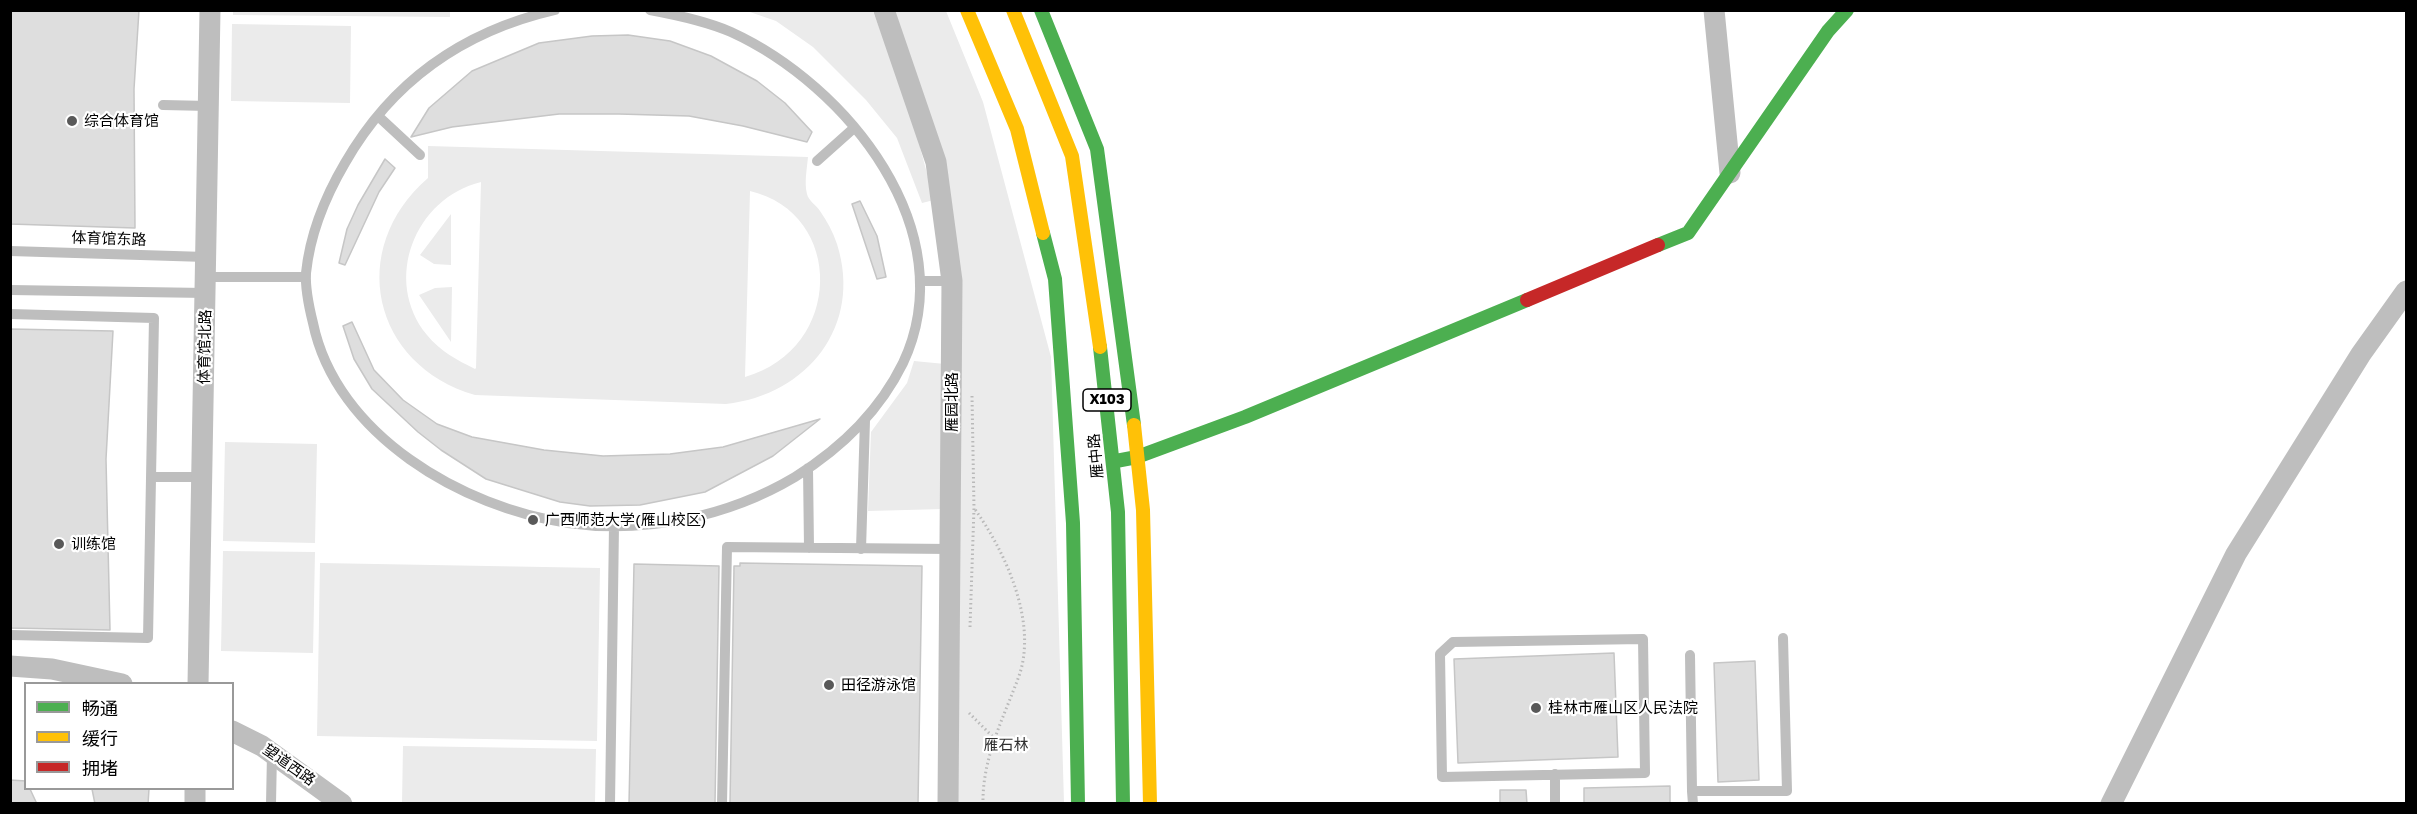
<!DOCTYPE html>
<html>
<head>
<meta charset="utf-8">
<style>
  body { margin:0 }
  #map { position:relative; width:2417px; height:814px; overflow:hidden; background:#fff; font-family:"Golos Text","Noto Sans SC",sans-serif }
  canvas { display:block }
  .frame { position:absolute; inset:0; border:12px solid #000; pointer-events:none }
  .legend { position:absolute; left:24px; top:682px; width:210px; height:108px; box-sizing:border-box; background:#fff; border:2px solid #999; margin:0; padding:8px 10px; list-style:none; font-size:18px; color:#000 }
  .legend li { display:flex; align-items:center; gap:12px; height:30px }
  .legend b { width:30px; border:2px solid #999 }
</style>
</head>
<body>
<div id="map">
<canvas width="2417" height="814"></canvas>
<div class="frame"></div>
<ul class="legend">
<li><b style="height:8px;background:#4caf50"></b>畅通</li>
<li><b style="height:8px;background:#ffc107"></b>缓行</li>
<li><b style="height:8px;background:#c62828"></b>拥堵</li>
</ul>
</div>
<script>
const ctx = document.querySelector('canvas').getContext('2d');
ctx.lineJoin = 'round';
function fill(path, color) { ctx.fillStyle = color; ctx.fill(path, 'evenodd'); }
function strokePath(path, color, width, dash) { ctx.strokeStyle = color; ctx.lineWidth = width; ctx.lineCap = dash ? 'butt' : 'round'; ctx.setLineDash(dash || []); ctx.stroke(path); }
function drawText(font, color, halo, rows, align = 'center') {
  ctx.font = font + ' "Golos Text","Noto Sans SC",sans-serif'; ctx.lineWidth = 4.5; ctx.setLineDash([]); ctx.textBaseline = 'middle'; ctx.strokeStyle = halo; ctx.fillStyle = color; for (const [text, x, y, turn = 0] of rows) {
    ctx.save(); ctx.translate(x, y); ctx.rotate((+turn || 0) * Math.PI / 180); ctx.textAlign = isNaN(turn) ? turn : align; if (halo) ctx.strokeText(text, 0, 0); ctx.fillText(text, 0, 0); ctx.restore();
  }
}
const green = new Path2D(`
  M233,10H450V17L233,15Z
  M747,11H873L911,113L934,200L922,203L897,138L866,100L813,47L776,21Z
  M884,11H946L983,102L1051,357L1064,803H948L952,508L936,162Z
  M232,24L351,26L350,103L231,101Z
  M428,146L808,157C807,168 804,183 807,194C808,200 817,206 820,211C827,221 833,232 837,244C863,326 807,395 726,404L475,395C372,365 346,249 428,178ZM481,182L476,368L475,369C457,360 440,351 427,335C382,280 415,198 481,182ZM750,191C845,213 844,349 745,377Z
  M451,214V265L434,264L420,255Z
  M452,287L451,342L419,295L435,288Z
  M914,361L945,364L944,509L868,511L871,432L907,383Z
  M225,442L317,444L315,543L223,541Z
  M223,551L315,552L313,653L221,651Z
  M320,563L600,568L597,741L317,736Z
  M403,746L596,749L595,803H402Z`);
const building = new Path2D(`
  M10,10H139L134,89L135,228L10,224Z
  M628,35L670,41L711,56L757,81L785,103L812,132L807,142L743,126L689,116L619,114H559L452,127L411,137L429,108L472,71L539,43L592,36Z
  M385,159L395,168L379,192L345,265L339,263L347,229L358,205Z
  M860,201L877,236L886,277L877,279L852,204Z
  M352,322L374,370L403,400L437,424L472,437L544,450L603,456L670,454L723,447L820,419L773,456L705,492L640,505L590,506L560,502L486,479L441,450L418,432L372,389L354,359L343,326Z
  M10,329L113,331L106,459L110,630L10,628Z
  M740,563L922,566L918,804H730L734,566H740Z
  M634,564L719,566L715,804H629Z
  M1614,653L1618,757L1458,763L1454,659Z
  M1755,661L1759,780L1718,782L1714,663Z
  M10,780L26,781V789H30L37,804H10Z
  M1670,786V804H1584V788Z
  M92,789H149L148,804H95Z
  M1500,790H1526L1527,804H1500Z`);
const path = new Path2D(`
  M972,396L974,508
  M970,627L974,508C1005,551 1038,622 1019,676C1004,717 982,758 983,804
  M969,713L995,739`);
const lane = new Path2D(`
  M555,10C464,31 392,81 345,163C325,197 310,234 306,273C305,290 309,307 313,323C336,435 463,508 568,523C645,534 728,517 795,477C840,449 879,412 903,363C965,231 847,85 731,32C706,21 677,15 650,10
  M163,105L209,106
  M378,116L420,155
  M817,161L854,128
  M10,251L206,257
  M206,277H306
  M920,281H952
  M10,290L206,293
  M10,314L154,318L148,638L10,635
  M808,468L809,548
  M151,477H203
  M861,549L865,420
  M1643,639L1645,773L1442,777L1440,654L1453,642Z
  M1690,655L1692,791
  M1555,774V804
  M271,804L272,753
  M610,804L614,526
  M722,804L727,547L951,549
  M1693,804L1692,791H1787L1783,638`);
const street = new Path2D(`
  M884,10L936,162L952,281L948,804
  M1714,10L1730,173
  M10,666L52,669L122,684
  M198,684L210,10
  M232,731L262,746L342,804
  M195,804V788
  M2111,804L2236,554L2361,354L2406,291`);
const fast = new Path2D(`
  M1041,10L1097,149L1134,425
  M1043,233L1055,279L1073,523L1078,804
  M1658,245L1688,233L1828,31L1847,10
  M1100,347L1118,512L1123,804
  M1116,461L1137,457L1245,417L1527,300`);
const slow = new Path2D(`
  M967,10L1017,129L1043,233
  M1013,10L1072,156L1100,347
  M1134,425L1143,510L1150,804`);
const jam = new Path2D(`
  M1527,300L1658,245`);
const markers = [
  [72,121,6,"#595959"],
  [533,520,6,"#595959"],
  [59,544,6,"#595959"],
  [829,685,6,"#595959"],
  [1536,708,6,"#595959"]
];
const shields = [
  [1107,400,48]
];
const shieldNames = [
  ["X103",1107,400]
];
const poiNames = [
  ["综合体育馆",84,121],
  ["广西师范大学(雁山校区)",545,520],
  ["训练馆",71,544],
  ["田径游泳馆",841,685],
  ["桂林市雁山区人民法院",1548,708]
];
const streetNames = [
  ["体育馆东路",109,239,2],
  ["体育馆北路",205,347,-89],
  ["雁园北路",952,402,-90],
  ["雁中路",1096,456,-95],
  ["望道西路",289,765,35]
];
const parkNames = [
  ["雁石林",1006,745]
];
fill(green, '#ebebeb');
fill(building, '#dedede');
strokePath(building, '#c6c6c6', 1.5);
strokePath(path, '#b9b9b9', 3, [1.5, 3]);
strokePath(lane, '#bebebe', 10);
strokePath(street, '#bebebe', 21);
strokePath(fast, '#4caf50', 14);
strokePath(slow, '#ffc107', 14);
strokePath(jam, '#c62828', 14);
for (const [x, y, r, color] of markers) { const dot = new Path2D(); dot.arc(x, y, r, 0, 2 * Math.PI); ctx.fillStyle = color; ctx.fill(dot); strokePath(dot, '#fff', 2); }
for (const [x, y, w] of shields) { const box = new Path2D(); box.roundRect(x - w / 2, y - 11, w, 22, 4.5); ctx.fillStyle = '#fff'; ctx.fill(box); strokePath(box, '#000', 1.5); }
drawText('bold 14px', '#000', null, shieldNames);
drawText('15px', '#000', '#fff', poiNames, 'left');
drawText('15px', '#000', '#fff', streetNames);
drawText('15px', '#313131', '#fff', parkNames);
</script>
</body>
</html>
